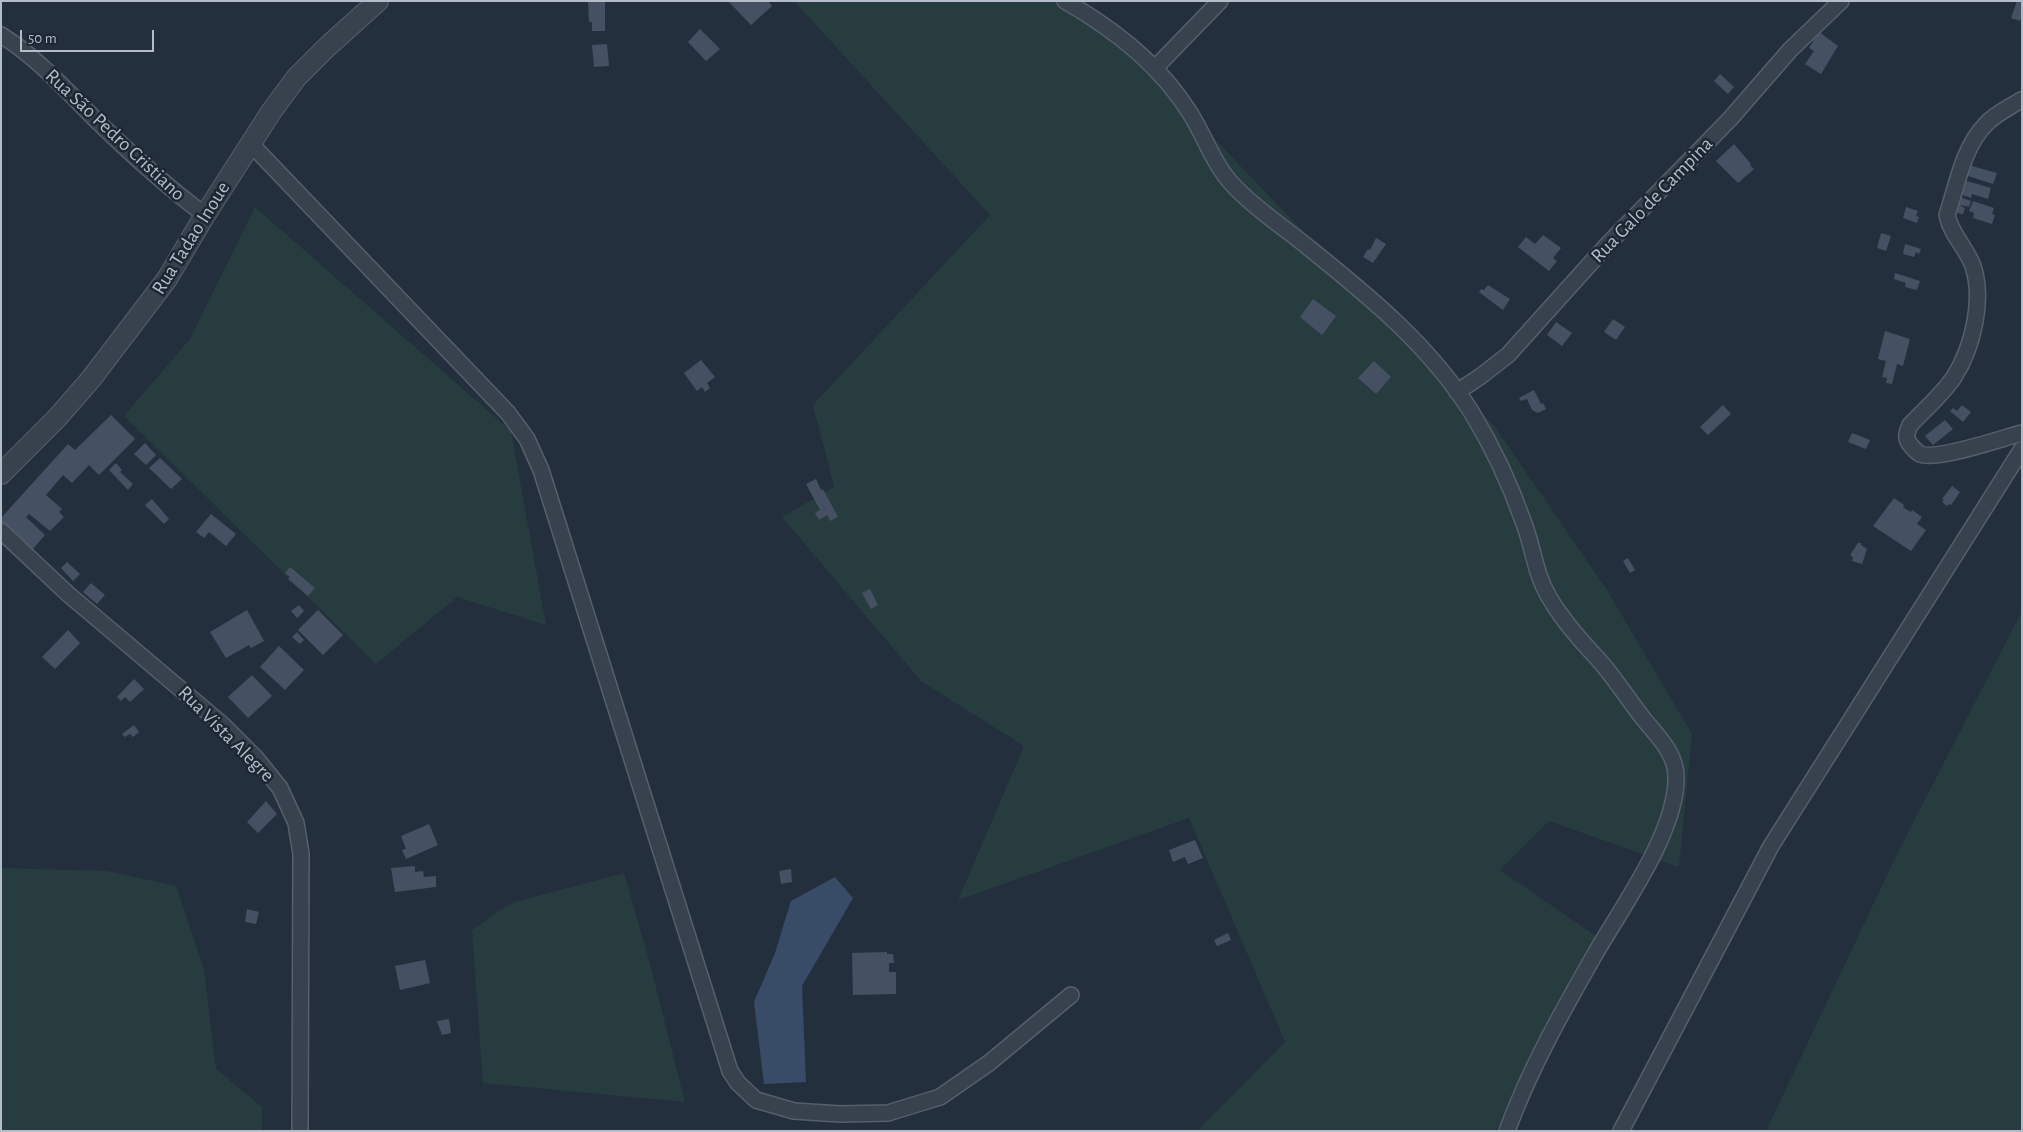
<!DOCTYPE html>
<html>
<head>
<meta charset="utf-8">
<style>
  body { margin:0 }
  #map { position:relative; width:2023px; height:1132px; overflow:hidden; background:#242f3e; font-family:"Alegreya Sans",sans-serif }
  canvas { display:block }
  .frame { position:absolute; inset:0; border:2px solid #b4bcc9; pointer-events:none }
  .scale { position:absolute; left:20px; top:30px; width:134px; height:22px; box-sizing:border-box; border:2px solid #b4bcc9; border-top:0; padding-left:6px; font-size:15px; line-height:18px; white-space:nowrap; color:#b4bcc9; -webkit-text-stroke:4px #1d2633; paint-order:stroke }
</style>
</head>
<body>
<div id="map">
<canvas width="2023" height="1132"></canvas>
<div class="frame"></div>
<div class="scale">50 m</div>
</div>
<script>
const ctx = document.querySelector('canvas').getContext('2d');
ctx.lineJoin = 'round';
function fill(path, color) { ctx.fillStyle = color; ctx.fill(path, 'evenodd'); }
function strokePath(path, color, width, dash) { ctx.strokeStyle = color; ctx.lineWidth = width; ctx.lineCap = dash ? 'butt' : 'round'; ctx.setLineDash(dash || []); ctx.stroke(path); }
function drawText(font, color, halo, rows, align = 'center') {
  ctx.font = font + ' "Alegreya Sans",sans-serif'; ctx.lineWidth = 5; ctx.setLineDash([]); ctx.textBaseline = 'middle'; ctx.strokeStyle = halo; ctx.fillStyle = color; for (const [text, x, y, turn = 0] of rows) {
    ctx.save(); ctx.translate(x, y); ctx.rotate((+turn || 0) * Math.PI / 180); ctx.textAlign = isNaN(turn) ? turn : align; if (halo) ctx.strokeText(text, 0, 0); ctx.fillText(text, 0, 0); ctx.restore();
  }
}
const green = new Path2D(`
  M794,1H1070L1185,108L1341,271L1495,427L1607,590L1692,734L1679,867L1549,821L1500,870L1606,943L1509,1111L1495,1131H1197L1285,1042L1189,818L958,900L1024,746L921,681L782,517L834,487L813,405L990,215Z
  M255,207L511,431L546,625L457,597L376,664L124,416L190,339Z
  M2022,611V1131H1766L1898,852Z
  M1,868L107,871L176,886L204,970L216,1069L262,1107V1131H1Z
  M624,873L649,960L685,1102L483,1083L472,930L511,903Z`);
const water = new Path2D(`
  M835,877L853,898L802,986L806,1082L764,1084L754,1002L775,953L791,901Z`);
const building = new Path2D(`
  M588,1H605V31H592V22H589Z
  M728,1H768L772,6L751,25Z
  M2017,1H2022V15L2020,21L2011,18Z
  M700,29L720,49L706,61L688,42Z
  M1819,32L1838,46L1821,74L1805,64L1814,51L1809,48Z
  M607,44L609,66L594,67L592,45Z
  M1720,74L1734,87L1728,94L1714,81Z
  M1734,144L1751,164L1750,165L1754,169L1738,183L1716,161Z
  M1968,165L1997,173L1993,184L1965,175Z
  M1963,180L1991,188L1988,199L1972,194L1971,198L1960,194Z
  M1960,197L1971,201L1969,207L1961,205V206L1965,208L1963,214H1960L1957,212Z
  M1973,201L1994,208L1992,214L1995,215L1992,224L1973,218L1974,213L1969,211Z
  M1906,207L1918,211L1916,216L1919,217L1917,223L1903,218Z
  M1881,233L1891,236L1886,251L1877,248Z
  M1543,235L1561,248L1553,258L1557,261L1549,271L1518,247L1526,237L1535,244Z
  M1376,238L1386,244L1373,263L1363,257L1368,249L1370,250Z
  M1905,244L1921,249L1919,254L1916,252L1914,257L1903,254Z
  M1895,273L1920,281L1917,290L1905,287L1906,283L1894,279Z
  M1488,285L1510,299L1503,310L1479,292L1481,289L1484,290Z
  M1313,299L1336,316L1322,335L1300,317Z
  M1613,319L1625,327L1616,340L1604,332Z
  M1556,322L1572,333L1562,346L1547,335Z
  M1885,331L1910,339L1903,366L1897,364L1892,384L1886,383L1887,378L1882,377L1886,361L1878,359Z
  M701,360L715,377L707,383L710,388L705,392L702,387L697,391L684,373Z
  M1374,361L1391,377L1376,394L1358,378Z
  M1534,390L1541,404L1543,403L1546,409L1538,413L1532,410L1527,399L1521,401L1519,398Z
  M1723,405L1731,414L1708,435L1700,427Z
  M1962,405L1971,412L1963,422L1950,411L1953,408L1957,411Z
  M111,415L135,439L99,475L89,465L72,483L63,475L46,495L62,509L59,512L64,517L50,531L29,514L26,517L45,535L32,550L1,523V518L68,444L75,450Z
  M1945,420L1953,429L1933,445L1925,436Z
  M1852,433L1870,440L1866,449L1848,442Z
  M145,443L156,455L146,465L134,454Z
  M160,458L182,479L171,489L149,468Z
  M116,463L122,470L120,472L133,484L128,490L109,470Z
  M816,479L821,490L823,489L838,517L830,521L827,515L819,520L815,513L820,510L806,484Z
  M1952,486L1960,492L1951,505L1949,504L1947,506L1942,502L1944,500L1942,499Z
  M1894,498L1904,505L1903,507L1907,510L1911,512L1912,510L1922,517L1917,524L1926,530L1911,551L1873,526Z
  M152,499L169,519L164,524L145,505Z
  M211,514L236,534L226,546L209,532L204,538L196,532Z
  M1858,543H1861V545L1867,549L1862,564L1852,561L1853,557L1850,555Z
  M1628,558L1635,570L1630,573L1623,561Z
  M67,562L80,574L73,581L61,568Z
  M290,567L315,588L308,596L288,579L290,577L285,573Z
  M91,583L105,595L97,604L83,592Z
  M870,589L878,605L871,609L862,593Z
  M299,605L304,611L297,618L291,611Z
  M247,610L264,641L251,648L249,645L226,658L210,632Z
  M318,610L343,635L323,655L298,630Z
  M68,630L80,643L55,669L42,657Z
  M297,632L304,640L300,644L292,637Z
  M279,646L304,670L285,690L260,667Z
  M252,675L272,696L248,718L228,697Z
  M134,679L144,689L130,702L125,697L121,701L117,697Z
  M134,725L139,732L133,737L130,734L125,737L122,734Z
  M266,801L277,814L258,833L247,822Z
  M429,824L438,845L406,859L402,850L406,849L401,836Z
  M1195,840L1203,858L1188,864L1185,857L1173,862L1169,850Z
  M415,866V872L423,871L424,877L436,876V887L395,892L391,868Z
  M791,869L792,882L781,884L779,871Z
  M247,909L259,912L256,924L245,922Z
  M1228,933L1231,940L1217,946L1214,940Z
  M887,952V954H893L894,963H889V972H896V994L853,995L852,953Z
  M425,960L430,983L400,990L395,966Z
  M449,1019L451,1033L442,1035L437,1021Z`);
const minor = new Path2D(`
  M1065,1C1114,29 1160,65 1190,113C1205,137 1214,165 1233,185C1256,210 1284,227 1309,248C1370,297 1430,346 1472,413C1492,446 1510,484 1523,521C1530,538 1533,557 1539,575C1544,590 1553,605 1563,618C1575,635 1590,650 1604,666C1617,682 1629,700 1642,717C1656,735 1676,752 1676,777C1677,832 1622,907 1595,954C1562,1012 1530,1068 1507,1131
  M1,35C38,58 68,92 98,122C132,155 167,187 205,215
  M1155,68L1220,1
  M2021,100C2010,107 1995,114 1986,124C1963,147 1957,185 1947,215C1951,235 1966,247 1973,266C1984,300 1973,347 1954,377C1942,395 1925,409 1910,425C1907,432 1905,437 1909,443C1912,447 1915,451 1920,454C1937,461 2002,438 2022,433
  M251,144L508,413L527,439L541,470L730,1071L738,1083L756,1100L794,1111L840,1114L888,1113L940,1097L989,1063L1071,995
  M1457,392L1481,376L1508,355L1607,245L1730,119L1790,50L1841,1
  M1,531L68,594L223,725L255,757L280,788L296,823L301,854L300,1131
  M1621,1131L1771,846L2022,449`);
const tertiary = new Path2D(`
  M1,474L57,418L91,379L167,279L205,215L271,112L296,78L327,47L378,1`);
const streetNames = [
  ["Rua São Pedro Cristiano",115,135,43],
  ["Rua Galo de Campina",1652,200,-46],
  ["Rua Tadao Inoue",191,238,-58],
  ["Rua Vista Alegre",226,734,45]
];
fill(green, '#263c3f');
fill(water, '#394c67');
fill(building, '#455162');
strokePath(minor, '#565f6c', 18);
strokePath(tertiary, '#565f6c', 22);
strokePath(minor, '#38414e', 15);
strokePath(tertiary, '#38414e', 20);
drawText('20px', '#b4bcc9', '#1d2633', streetNames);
</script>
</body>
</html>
